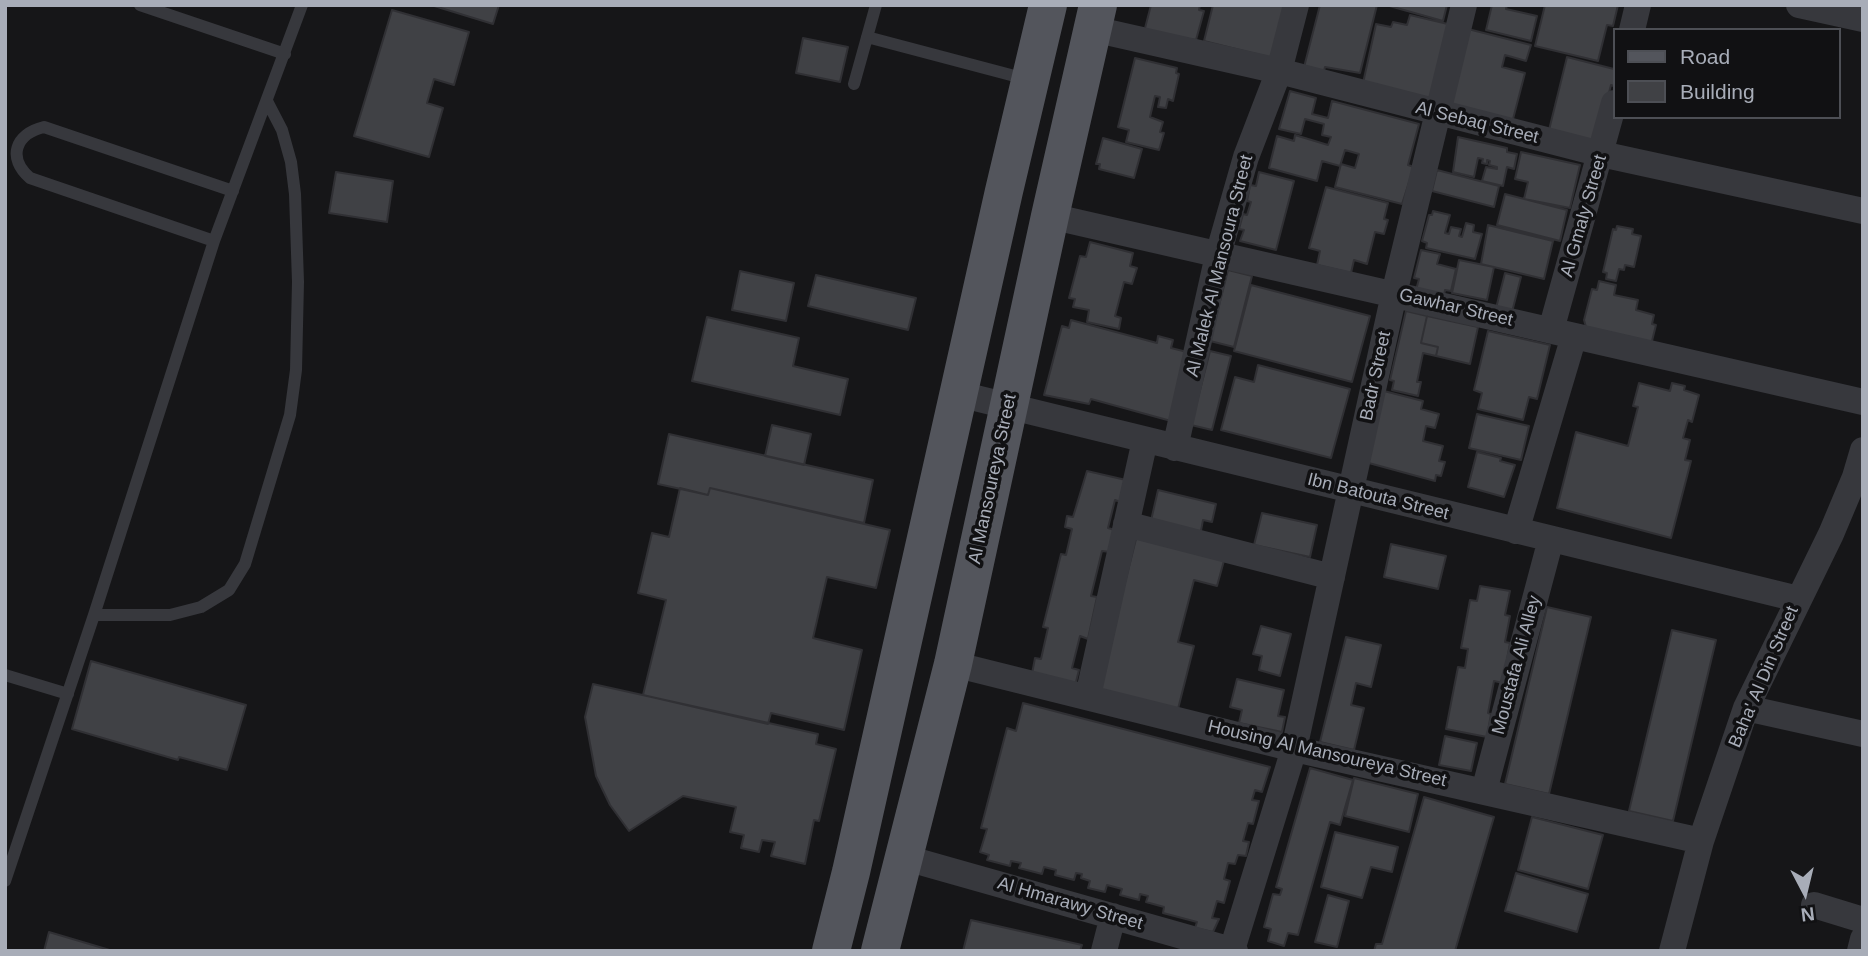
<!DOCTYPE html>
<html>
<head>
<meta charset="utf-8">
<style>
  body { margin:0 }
  #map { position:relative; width:1868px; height:956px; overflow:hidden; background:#161618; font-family:Helvetica,sans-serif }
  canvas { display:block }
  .frame { position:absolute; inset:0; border:7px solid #a8adb8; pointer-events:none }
  .legend { position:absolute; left:1613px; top:28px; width:228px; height:91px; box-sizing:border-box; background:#111113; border:2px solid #4d4f55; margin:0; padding:9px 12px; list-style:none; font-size:21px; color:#a8adb8 }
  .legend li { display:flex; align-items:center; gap:14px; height:35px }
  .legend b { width:35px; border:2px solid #4d4f55 }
  .north { position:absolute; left:1770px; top:858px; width:70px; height:70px; -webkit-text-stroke:5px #111113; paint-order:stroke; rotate:173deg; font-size:19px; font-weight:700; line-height:28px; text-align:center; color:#a8adb8 }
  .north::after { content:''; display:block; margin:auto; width:24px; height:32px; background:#a8adb8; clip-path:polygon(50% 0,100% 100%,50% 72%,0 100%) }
</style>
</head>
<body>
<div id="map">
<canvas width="1868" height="956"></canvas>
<div class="frame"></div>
<ul class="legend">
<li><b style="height:9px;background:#53555c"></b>Road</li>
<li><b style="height:19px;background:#404145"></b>Building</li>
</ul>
<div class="north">N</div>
</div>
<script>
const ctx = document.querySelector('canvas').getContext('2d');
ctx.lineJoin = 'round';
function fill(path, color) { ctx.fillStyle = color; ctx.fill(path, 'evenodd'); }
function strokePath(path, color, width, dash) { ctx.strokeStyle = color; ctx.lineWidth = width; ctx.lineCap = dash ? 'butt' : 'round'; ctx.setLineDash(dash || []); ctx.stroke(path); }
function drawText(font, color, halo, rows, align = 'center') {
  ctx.font = font + ' Helvetica,sans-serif'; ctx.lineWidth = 7; ctx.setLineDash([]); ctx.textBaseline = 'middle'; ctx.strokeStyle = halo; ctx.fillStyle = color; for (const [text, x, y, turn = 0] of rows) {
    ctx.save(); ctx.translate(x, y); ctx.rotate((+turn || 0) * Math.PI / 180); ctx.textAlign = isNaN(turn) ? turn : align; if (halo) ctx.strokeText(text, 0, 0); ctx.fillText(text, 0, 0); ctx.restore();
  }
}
const building = new Path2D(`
  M431,5H499L493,24Z
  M1151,5H1200L1199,10L1204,11L1196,40L1144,32Z
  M1213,5H1286L1272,58L1204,41Z
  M1320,5H1377L1360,73L1325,67L1323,75L1303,71Z
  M1386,5H1447L1443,21Z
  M1492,5H1507L1506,9L1537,16L1531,41L1486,30Z
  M1545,5H1618L1613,26L1607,25L1598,61L1535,46Z
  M392,10L469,32L454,85L434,79L427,103L443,108L429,157L354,136Z
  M1410,15L1452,25L1434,99L1363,83L1376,24L1391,27L1393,22L1407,25Z
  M1468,29L1531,45L1526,61L1505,55L1502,67L1525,73L1512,123L1451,107Z
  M803,38L848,47L840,82L796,73Z
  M1567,57L1614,69V86L1611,85L1596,143L1549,130Z
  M1135,58L1177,68L1176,73L1179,74L1173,101L1168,99L1166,108L1158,107L1160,97L1155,96L1150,117L1163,122L1160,132L1164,133L1159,150L1126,142L1129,130L1118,127Z
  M1290,91L1316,98L1312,114L1328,118L1332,101L1419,124L1408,165L1414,167L1402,204L1335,187L1341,164L1355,168L1359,154L1345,150L1340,166L1322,161L1317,181L1269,168L1277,136L1294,141L1295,135L1328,145L1331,137L1322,135L1324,124L1305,119L1301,134L1279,129Z
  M1458,137L1507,148V152L1517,154L1514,169L1507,167L1503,186L1482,181L1486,167L1497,169V167L1489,165L1490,161L1487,160V164L1482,163L1483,159L1478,158L1474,177L1453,172Z
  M1103,138L1142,149L1134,178L1099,169L1100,164H1096Z
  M1521,152L1580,165L1570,208L1524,199L1528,182L1515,179Z
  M1437,170L1499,186L1494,207L1432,191Z
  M336,172L393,181L387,222L329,213Z
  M1259,172L1294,181L1276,250L1240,241L1244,230L1239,229L1243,214L1247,215L1251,202L1247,201L1250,185L1256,186Z
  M1326,187L1388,203L1384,219L1388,220L1384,234L1375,232L1367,264L1354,260L1351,273L1317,265L1320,251L1309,248Z
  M1505,194L1567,210L1560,241L1497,225Z
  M1433,211L1450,215L1445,233L1449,234L1451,227L1461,229L1459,236L1462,237L1466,223L1474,225L1473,232L1482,234L1475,259L1426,248L1427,243L1422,241L1429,215H1432Z
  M1488,225L1553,241L1544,279L1481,264Z
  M1617,226L1633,229L1632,234L1641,236L1634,267L1625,265L1624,270L1619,269L1616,281L1606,279L1607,273L1603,272L1613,229L1616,230Z
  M1090,242L1133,253L1130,266L1137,268L1132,284L1124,282L1115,316L1121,318L1119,329L1087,322L1089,310L1073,307L1075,299L1069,298L1080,256L1086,257Z
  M1421,250L1440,254L1437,264L1456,269L1451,291L1445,290L1444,296L1416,290L1419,279L1414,278Z
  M1459,260L1494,267L1487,300L1452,293Z
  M1228,270L1252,276L1234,347L1210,341Z
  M740,271L794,283L786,321L732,310Z
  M1505,273L1521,277L1511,316L1495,312Z
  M816,275L916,298L908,330L808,306Z
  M1599,281L1616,285L1614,295L1638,300L1636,310L1654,315L1652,324L1656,325L1651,345L1586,327L1584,320L1592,289L1597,290Z
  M1251,285L1370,316L1352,382L1234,351Z
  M1406,311L1427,316L1421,343L1438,347L1436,356L1423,353L1417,382H1421L1418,396L1392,390L1394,381L1390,380Z
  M1427,316L1478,327L1470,364L1436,356L1438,347L1421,343Z
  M707,317L799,338L793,366L848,379L840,415L692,381Z
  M1071,320L1157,343L1158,336L1173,340L1171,348L1187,352L1171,421L1091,399L1089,404L1044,395L1062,326L1069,328Z
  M1488,331L1550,345L1537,399L1529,397L1523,420L1478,409L1482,393L1474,390Z
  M1210,351L1231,356L1212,430L1191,425Z
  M1258,365L1350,389L1331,458L1221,430L1235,377L1254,382Z
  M1639,383L1670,391L1672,383L1685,386L1684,390L1699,395L1692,422L1688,420L1683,438L1690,440L1685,460L1691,461L1671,538L1557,508L1576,432L1628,446L1638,407L1633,406Z
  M1384,391L1423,401L1421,409L1439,414L1435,428L1426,426L1423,441L1443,446L1439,461L1445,462L1441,476L1436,475L1435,481L1365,462Z
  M1477,414L1529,426L1521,460L1469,448Z
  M772,425L811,434L804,465L765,456Z
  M669,434L873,480L864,523L710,488L708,495L658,484Z
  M1477,452L1501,458L1500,461L1515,465L1504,497L1468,487Z
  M1087,471L1126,480L1121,502L1115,500L1108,528L1115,530L1110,552L1102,551L1091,596L1097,597L1088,639L1080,636L1072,668L1079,670L1074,690L1031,679L1035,658L1041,659L1048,628L1043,627L1061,554L1066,555L1072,529L1065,527L1067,516L1073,517Z
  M680,488L708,495L710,488L890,530L876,588L827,577L813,638L862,650L844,730L771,713L768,724L643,695L666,600L638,593L652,533L669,537Z
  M1158,490L1216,504L1212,522L1203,520L1200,536L1150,525Z
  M1262,513L1317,525L1310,557L1254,545Z
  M1137,535L1225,557L1217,586L1194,580L1178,642L1194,646L1178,709L1098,689Z
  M1391,544L1446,556L1438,589L1384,577Z
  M1480,586L1510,591L1505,615L1510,616L1505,642L1510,643L1503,683L1494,681L1488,713L1491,714L1487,737L1446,729L1458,667L1465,668L1468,649L1461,648L1470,600L1477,601Z
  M1547,607L1591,617L1549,794L1505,784Z
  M1261,626L1291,634L1280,676L1259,670L1262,656L1253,654Z
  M1672,630L1716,640L1673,821L1629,811Z
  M1346,637L1381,645L1371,687L1356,683L1351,705L1364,708L1354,750L1320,742Z
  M91,661L246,705L227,770L179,757L178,760L72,729Z
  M1237,679L1284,690L1278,716L1285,717L1282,732L1239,723L1242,710L1230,707Z
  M593,684L818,734L816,744L836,749L819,821L814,820L805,864L771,856L775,842L762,840L759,852L741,848L744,835L730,832L736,807L683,796L629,831L610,805L596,776L585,717Z
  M1023,703L1270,767L1262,792L1255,790L1252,800L1259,801L1253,824L1248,823L1243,841L1249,842L1246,856L1238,855L1235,864L1228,863L1224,879L1230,881L1224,903L1217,901L1212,918L1219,919L1213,932L1195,928L1197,922L1163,913L1164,907L1146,902L1148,896L1140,894L1139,900L1120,895L1122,889L1107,885L1105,892L1088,888L1090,881L1081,878L1082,874L1076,873L1074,880L1055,875L1056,870L1044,867L1042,874L1019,868L1021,863L1011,861L1010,866L987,860L989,855L980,852L987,829L981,828L1007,728L1016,731Z
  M1445,736L1477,743L1471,771L1439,765Z
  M1310,768L1353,780L1340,825L1330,822L1298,935L1288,933L1284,946L1268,941L1271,929L1264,927L1273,894L1280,895L1282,889L1276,887Z
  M1354,778L1418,794L1409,832L1345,816Z
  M1424,797L1494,817L1455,951H1374L1376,944H1382Z
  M1532,817L1603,835L1588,889L1518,870Z
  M1335,832L1398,847L1392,872L1371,867L1362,898L1321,887Z
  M1516,873L1588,894L1577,932L1505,911Z
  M1328,895L1349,901L1337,947L1315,942Z
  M971,920L1082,945L1080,951H963Z
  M49,932L113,951H44Z`);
const lane = new Path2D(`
  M140,5L285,54
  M867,37L1026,79
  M854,84L876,5
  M214,241L30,178C7,158 15,134 44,127L233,191
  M94,615H170L201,607L229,590L245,564L290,415L296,370L298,282L295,194L291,162L282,130L267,101
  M5,675L68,694
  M5,881L94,615L214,241L302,5`);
const street = new Path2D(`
  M1799,5L1863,19
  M1093,29L1279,71L1601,154L1863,211
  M1632,30L1638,5
  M1050,216L1863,402
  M1551,330L1614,103
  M959,394L1798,599
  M1175,448L1218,255L1246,157L1279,71L1296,5
  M1126,524L1332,577
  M1516,531L1574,336
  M953,664L1294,749L1701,841
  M1088,696L1145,440
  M1746,708L1863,734
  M1484,791L1551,539
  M906,858L1235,951
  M1814,905L1863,920
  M1232,950L1294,749L1394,294L1464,5
  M1104,951L1113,916
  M1672,951L1701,841L1746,708L1831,534L1855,477L1863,450
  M1860,951L1863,939`);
const primary = new Path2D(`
  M831,951L851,872L1004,191L1048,5
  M880,951L953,664L1050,216L1098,5`);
const streetNames = [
  ["Al Sebaq Street",1477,123,14],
  ["Al Gmaly Street",1584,216,-74],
  ["Al Malek Al Mansoura Street",1220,266,-76],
  ["Gawhar Street",1456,308,13],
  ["Badr Street",1376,376,-78],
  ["Al Mansoureya Street",993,479,-78],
  ["Ibn Batouta Street",1378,497,14],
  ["Moustafa Ali Alley",1517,665,-75],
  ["Baha' Al Din Street",1764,677,-67],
  ["Housing Al Mansoureya Street",1327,754,13],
  ["Al Hmarawy Street",1070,904,16]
];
fill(building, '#404145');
strokePath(building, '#303034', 2);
strokePath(lane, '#37383d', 12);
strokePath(street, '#37383d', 26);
strokePath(primary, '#53555c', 38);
drawText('18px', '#a8adb8', '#111113', streetNames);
</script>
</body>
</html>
